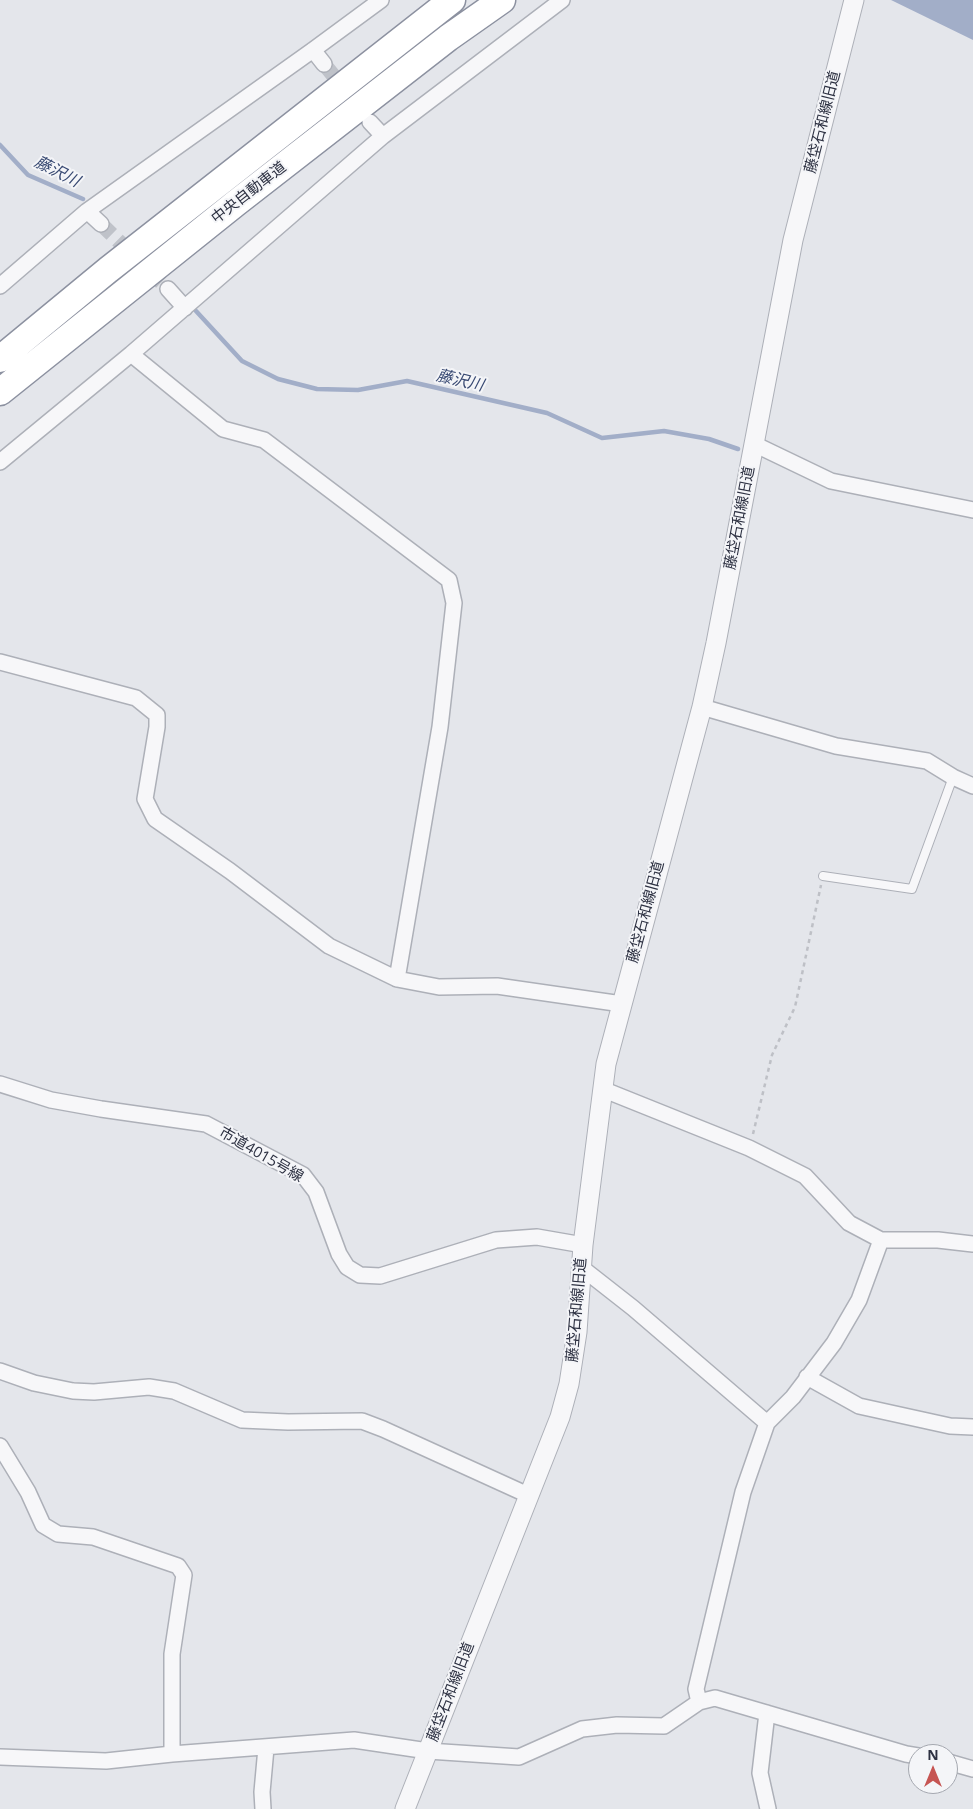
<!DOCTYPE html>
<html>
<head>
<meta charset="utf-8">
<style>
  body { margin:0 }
  #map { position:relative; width:973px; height:1809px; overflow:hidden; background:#e4e6eb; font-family:"Open Sans",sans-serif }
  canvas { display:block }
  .north { position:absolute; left:908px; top:1744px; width:50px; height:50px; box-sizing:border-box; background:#f4f5f8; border:1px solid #a4a7af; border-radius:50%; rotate:0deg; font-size:14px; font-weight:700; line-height:20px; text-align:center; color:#2d3142 }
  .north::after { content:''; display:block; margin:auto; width:18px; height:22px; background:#c65553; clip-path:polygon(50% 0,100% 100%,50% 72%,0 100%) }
</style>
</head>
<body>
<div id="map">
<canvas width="973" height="1809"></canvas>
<div class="north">N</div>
</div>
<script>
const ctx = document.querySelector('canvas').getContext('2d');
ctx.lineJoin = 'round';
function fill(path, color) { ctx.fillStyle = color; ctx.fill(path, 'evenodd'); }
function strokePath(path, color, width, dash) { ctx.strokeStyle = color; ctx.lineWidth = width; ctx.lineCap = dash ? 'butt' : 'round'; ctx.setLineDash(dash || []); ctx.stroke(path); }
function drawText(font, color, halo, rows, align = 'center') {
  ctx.font = font + ' "Open Sans","Noto Sans JP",sans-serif'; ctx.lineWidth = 4; ctx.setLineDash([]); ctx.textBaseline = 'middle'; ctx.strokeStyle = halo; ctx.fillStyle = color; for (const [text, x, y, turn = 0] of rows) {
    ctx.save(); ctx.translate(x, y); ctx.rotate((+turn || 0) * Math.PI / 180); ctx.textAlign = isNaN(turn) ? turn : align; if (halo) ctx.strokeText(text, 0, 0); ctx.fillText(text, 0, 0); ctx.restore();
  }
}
const water = new Path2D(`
  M891,0H973V40Z`);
const stream = new Path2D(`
  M0,145L28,175L83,199
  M196,311L242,361L278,379L317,389L358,390L407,381L547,413L602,438L664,431L709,439L738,449`);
const minorTunnel = new Path2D(`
  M324,64L346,91
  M101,224L168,289`);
const path = new Path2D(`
  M753,1134L772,1055L795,1007L821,885`);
const service = new Path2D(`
  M823,876L912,889L953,777`);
const minor = new Path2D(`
  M313,50L324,64
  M370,122L383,136
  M87,211L101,224
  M0,286L87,211L313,50L381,0
  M168,289L185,308
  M131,354L223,429L264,440L449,580L454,603L440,727L397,979
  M754,444L831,481L973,510
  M0,462L131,354L383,136L562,0
  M0,662L136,698L157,715V727L145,799L155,819L230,871L329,946L397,979L439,987L497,986L622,1004
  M702,707L836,746L927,761L953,777L973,786
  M0,1084L51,1100L101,1109L206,1124L303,1175L316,1192L339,1254L347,1267L360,1275L380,1276L496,1240L537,1237L583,1245
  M602,1089L749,1148L805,1176L849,1223L881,1240H938L973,1244
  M582,1268L633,1308L767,1423
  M0,1371L34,1383L73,1391L94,1392L149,1387L174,1391L242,1420L288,1422L362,1421L383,1429L528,1495
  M807,1377L859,1406L950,1426L973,1427
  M0,1446L28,1492L43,1525L58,1534L93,1537L178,1566L184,1575L172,1654V1754
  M699,1702L696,1689L743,1492L767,1423L793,1397L834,1343L859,1300L881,1240
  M767,1713L760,1773L768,1809
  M0,1757L106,1761L172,1754L354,1740L428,1751L519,1757L582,1729L617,1725L664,1726L699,1702L715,1698L906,1754L918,1756
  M948,1762L973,1769
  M263,1809L262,1792L266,1748`);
const tertiary = new Path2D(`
  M405,1809L560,1417L569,1384L577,1332L583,1245L606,1064L702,707L716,643L793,240L854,0`);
const motorway = new Path2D(`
  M0,359L108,270L452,0
  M0,392L236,203L448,38L502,0`);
const streetNames = [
  ["藤垈石和線旧道",823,122,-76],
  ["中央自動車道",249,193,-38],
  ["藤垈石和線旧道",740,518,-79],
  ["藤垈石和線旧道",646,912,-75],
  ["市道4015号線",261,1155,30],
  ["藤垈石和線旧道",577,1310,-85],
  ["藤垈石和線旧道",451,1692,-69]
];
const waterNames = [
  ["藤沢川",57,172,27],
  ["藤沢川",460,381,13]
];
fill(water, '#a2aec8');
strokePath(stream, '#a2aec8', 4.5);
strokePath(minorTunnel, '#bfc2c9', 15, [15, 8]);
strokePath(service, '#adb0b8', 10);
strokePath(minor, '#adb0b8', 18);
strokePath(tertiary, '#adb0b8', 21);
strokePath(motorway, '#8c91a0', 29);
strokePath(path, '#bec0c6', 2.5, [4, 4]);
strokePath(service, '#f7f7f9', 8);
strokePath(minor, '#f7f7f9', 15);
strokePath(tertiary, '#f7f7f9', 19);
strokePath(motorway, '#fff', 26);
drawText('15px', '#2d3142', '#f4f5f8', streetNames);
drawText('italic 16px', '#394a73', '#f4f5f8', waterNames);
</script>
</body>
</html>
